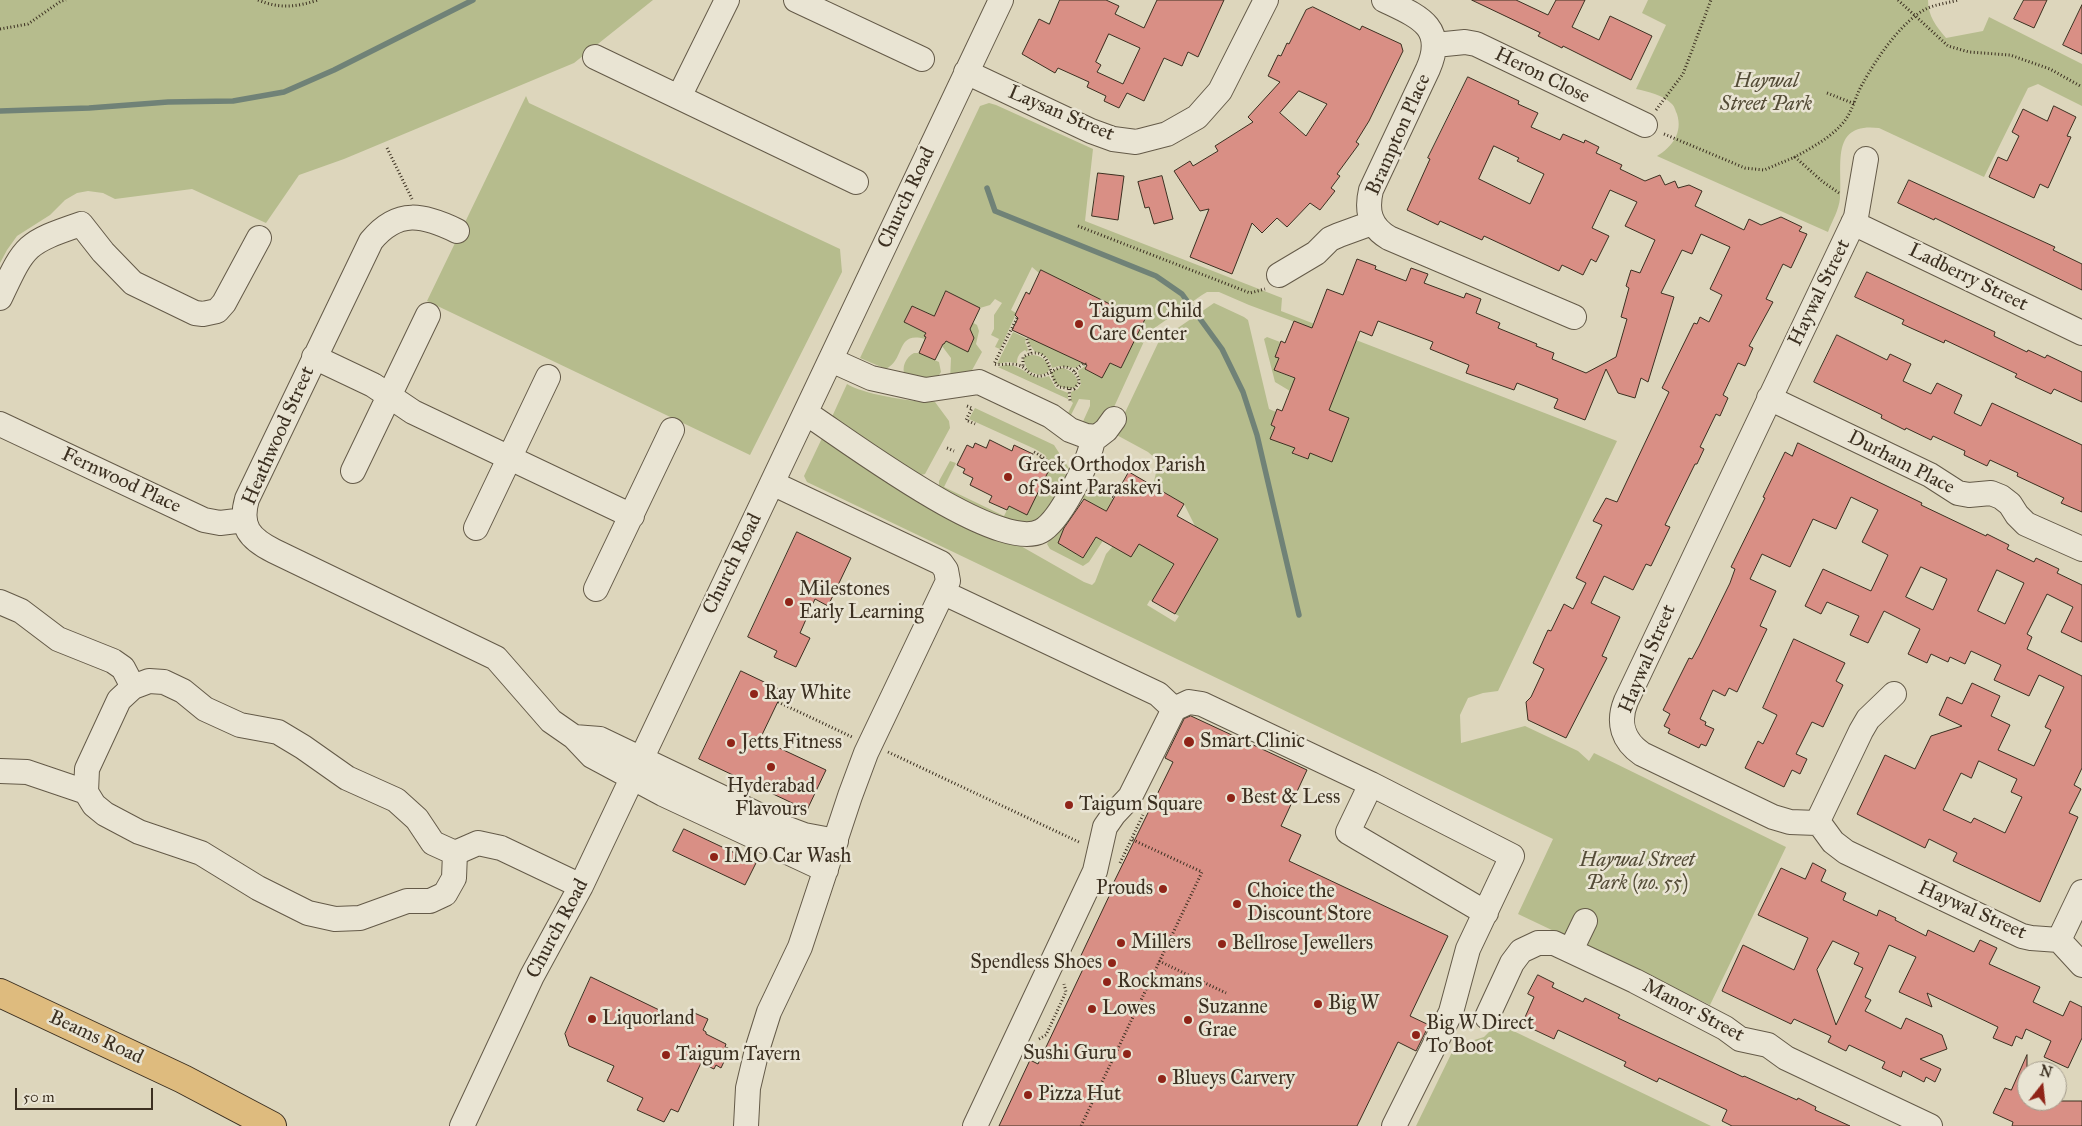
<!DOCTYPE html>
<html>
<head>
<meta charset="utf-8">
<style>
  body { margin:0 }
  #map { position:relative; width:2082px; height:1126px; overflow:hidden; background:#ddd6bc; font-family:"IM FELL Great Primer",serif }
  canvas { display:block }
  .north { position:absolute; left:2017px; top:1061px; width:50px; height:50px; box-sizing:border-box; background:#e9e4d3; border:1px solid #a49c8c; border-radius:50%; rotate:16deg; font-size:14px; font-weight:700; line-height:20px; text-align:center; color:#3c3021 }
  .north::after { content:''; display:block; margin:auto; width:18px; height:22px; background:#8f2418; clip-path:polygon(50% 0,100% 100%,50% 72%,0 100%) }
  .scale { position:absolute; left:15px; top:1088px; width:138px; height:22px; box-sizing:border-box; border:2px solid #3c3021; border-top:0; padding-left:6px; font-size:15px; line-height:18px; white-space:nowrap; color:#3c3021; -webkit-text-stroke:4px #e9e4d3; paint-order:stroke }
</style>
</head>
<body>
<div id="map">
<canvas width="2082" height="1126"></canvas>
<div class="north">N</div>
<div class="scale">50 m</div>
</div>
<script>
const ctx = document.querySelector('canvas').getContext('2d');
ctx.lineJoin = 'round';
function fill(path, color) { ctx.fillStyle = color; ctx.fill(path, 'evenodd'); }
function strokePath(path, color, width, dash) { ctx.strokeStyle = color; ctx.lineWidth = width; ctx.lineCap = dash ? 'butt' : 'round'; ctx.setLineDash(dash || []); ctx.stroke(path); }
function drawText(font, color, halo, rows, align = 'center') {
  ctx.font = font + ' "IM FELL Great Primer",serif'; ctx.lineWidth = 5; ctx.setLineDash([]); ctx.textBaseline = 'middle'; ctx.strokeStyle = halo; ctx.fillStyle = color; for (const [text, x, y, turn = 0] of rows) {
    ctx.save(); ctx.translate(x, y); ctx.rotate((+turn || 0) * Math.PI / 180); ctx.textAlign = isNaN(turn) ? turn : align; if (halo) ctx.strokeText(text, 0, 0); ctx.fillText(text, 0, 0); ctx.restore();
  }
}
const green = new Path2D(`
  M0,0H653L574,63L344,159L299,175L266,223L192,189L115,199L103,193L88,191L77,193L65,200L50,215L17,236L7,250L0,263Z
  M1648,0H1928C1928,16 1936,26 1946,38L1983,31L1989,17L2082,64V106L2038,84L2028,88L1984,177L1879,128C1829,122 1843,166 1840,198C1839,210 1832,221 1828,232L1657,156C1672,147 1683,133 1677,114C1675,110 1675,107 1672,104C1661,94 1649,92 1636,89L1666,25L1642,13Z
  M526,96L529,103L840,249L842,272L750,455L427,301Z
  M989,103L996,105L1093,149L1085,221L1282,298L1281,311L1617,441L1498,691L1483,693L1468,698L1460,715L1461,743L1525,726L1578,751L1589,761L1594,753L1786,847L1710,1005L1518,914L1553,839L807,482L804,476L824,434L1084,582L1092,585L1095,582L1106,554L1113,546L1186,542L1152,601L1150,600L1147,605L1175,622L1179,616L1175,614L1195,526L1184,504L1153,486L1157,468L1156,459L1148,452L1113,433L1121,421L1159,341L1214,303L1244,317L1248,320L1269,409L1276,412L1271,425L1275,427L1271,439L1295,448L1293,454L1307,459L1312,448L1318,456L1331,461L1332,418L1291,389L1290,391L1275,382L1264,339L1267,337L1280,342L1275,356L1279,358L1274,370L1298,380L1322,332L1249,305L1219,292H1207L1202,295L1153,329L1146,337L1109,418L1103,425L1080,428L1090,406V400L1079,399L1070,417L1067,415L1073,403L1071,401V392L1078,389L1081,384L1078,371L1085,366V369L1102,378L1109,363L1121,368L1147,315L1125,305L1122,310L1041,270L1039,273L1032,267L1011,310L1016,313L1015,316L1000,349L995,347L999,339L991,335L994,329V315L1002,303L995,299L990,305L980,308L946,291L934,316L915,307L911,309L905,319L907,324L926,333L924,336L926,337L925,339C895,331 906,359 886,369L860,358L980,106Z
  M963,317L977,325L979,331L976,344L982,352L971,372L950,380L951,358L942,346L946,341L965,350Z
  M1013,332L1026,338L1025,342L1028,349L1027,352L1025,350C1019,353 1017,357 1017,363L1007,362L997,364Z
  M1030,337L1082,363L1076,368L1059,366L1052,368C1050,358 1044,354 1035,352L1028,342Z
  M914,353H919L939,362L941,372L935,381L905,376C901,367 906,357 914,353Z
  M1033,355C1042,356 1046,360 1050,368L1047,373L1039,375L1028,371L1023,359L1025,356Z
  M1006,365C1023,364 1031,383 1049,376L1056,388L1068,393V399L998,367Z
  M1062,368C1070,370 1075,373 1078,382L1076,387C1065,391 1053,386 1051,373L1056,369Z
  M847,384C862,394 916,403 935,402L949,421L950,428L925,474L917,476L831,419Z
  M975,408L1054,445L1072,473L1049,462L1045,455L1035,449L969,419Z
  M950,461L956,463L944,487L1004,516L1009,506L1048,470L1041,466L1042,463L1071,477L1047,517L1013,526L939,488V481Z
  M1085,484L1113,499L1106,511L1080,497L1066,523L1058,543L1083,558L1100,529L1108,533L1089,562L1083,566L1050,549L1047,544Z
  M1501,1025L1711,1126H1416L1455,1046L1484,1037L1492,1029Z`);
const stream = new Path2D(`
  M0,111L89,108L168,102L233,101L284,92L334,70L473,0
  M987,188L995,211L1156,276L1182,294L1222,349L1243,392L1257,435L1299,615`);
const building = new Path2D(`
  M1060,0H1106L1119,6L1115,14L1144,28L1157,0H1224L1198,57L1188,52L1182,66L1164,58L1144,101L1127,93L1119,108L1104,101L1106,96L1087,87L1089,82L1058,68L1055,73L1022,54L1039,19L1049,24ZM1109,34L1140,48L1123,84L1097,72L1101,65L1096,62Z
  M1472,0H1516L1548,15L1556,0H1585L1572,27L1599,40L1610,16L1652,36L1631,80L1563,46L1562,48L1538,36L1540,33Z
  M2024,0H2047L2034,28L2014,19Z
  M2082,5V54L2063,45Z
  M1313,7L1360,30L1362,26L1401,44L1403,51L1369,121L1356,142L1359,144L1337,174L1340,176L1331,188L1335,191L1320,210L1310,203L1287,227L1277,218L1262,233L1252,223L1232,274L1190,257L1209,209L1200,211L1174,171L1190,161L1193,166L1218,151L1215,146L1253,122L1248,117L1280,82L1268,76L1278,55L1281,56L1287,43L1289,44L1306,10ZM1299,91L1327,104L1306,136L1280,113Z
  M1468,77L1519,101L1518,104L1538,113L1531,127L1560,140L1563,134L1584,143L1585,140L1599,147L1596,153L1622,165L1620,169L1645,181L1660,175L1665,185L1675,181L1678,188L1689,185L1702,191L1695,206L1744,230L1749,219L1761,225L1781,217L1802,227L1799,231L1807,234L1791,268L1783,264L1766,299L1773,302L1749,346L1753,348L1745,366L1738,363L1723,395L1728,398L1720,416L1716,414L1700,447L1704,449L1697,464H1695L1665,525L1670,527L1651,566L1646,564L1633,590L1604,576L1591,603L1620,617L1602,656L1607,658L1566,738L1528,720L1526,702L1531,697L1544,669L1533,663L1548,630L1551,631L1564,604L1573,609L1586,583L1576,578L1602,525L1593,521L1606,498L1617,502L1669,392L1662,388L1694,323L1697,324L1700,317L1709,322L1722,295L1710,289L1730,247L1701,234L1692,254L1682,250L1661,293L1674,297L1648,382L1641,378L1635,398L1618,393L1606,369L1585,420L1554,408L1558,399L1517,383L1514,390L1466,373L1469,365L1430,349L1433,342L1378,321L1372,336L1360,331L1329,410L1349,418L1332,462L1310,453L1308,459L1292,453L1295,448L1270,439L1275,427L1271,425L1277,409L1282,411L1295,378L1274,370L1279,358L1275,357L1281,341L1285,343L1294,321L1312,328L1327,289L1343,295L1357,259L1376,266L1375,269L1406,281L1411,268L1428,274L1424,283L1464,298L1466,293L1481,299L1476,313L1500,323L1498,328L1537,344L1536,346L1554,353L1552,359L1586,373L1616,357L1627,319L1621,317L1629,288L1626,286L1631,270L1640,273L1655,240L1625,226L1637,202L1610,190L1592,228L1609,236L1596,262L1591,259L1583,275L1562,265L1559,271L1484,236L1482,240L1440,221L1438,225L1407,210L1430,159L1428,158ZM1494,146L1519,158L1517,161L1544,174L1530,204L1479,179Z
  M2054,106L2076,117L2067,136L2071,137L2048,188L2040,184L2034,198L1989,177L1998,157L2007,161L2019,136L2012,132L2023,109L2047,121Z
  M1098,173L1124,176L1118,220L1092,216Z
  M1162,176L1173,219L1154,224L1149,207L1145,208L1138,182Z
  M1909,180L2055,247L2053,250L2082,264V290L1935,218L1934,220L1898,203Z
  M1041,270L1122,310L1125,305L1147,315L1121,368L1110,363L1102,378L1085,369L1087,365L1012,330L1018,318L1015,315L1026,292L1029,294Z
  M1867,272L1995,332L1994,336L2027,352L2028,350L2045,358L2047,355L2082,372V402L2054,389L2051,394L2015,377L2017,374L1945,340L1944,343L1902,324L1904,320L1855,297Z
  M946,291L980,308L970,329L974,338L968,352L946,341L944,344H943L935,360L919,353L926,337L924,336L926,333L904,322L912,306L934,316Z
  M1837,335L1887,360L1890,354L1911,364L1903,381L1931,394L1937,383L1962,395L1954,413L1981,426L1992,403L2082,445V512L2061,503L2064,498L2017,476L2018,473L1990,460L1987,466L1964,455L1965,451L1933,436L1931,440L1906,428L1905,430L1881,418L1882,415L1814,382Z
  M990,440L1012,451L1014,445L1033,454L1030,461L1049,470L1027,515L1009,506L1007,510L989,502L992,496L970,485L973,478L963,473L965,469L957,465L967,445L973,448L975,443L986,448Z
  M1798,443L1922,503L1921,505L1986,536L1987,534L2009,545L2007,549L2034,562L2036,558L2059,569L2057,573L2082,585V642L2061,632L2073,607L2047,594L2027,634L2032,637L2027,649L2082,676V768L2074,785L2081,789L2069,813L2078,817L2040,902L1953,861L1957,853L1929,839L1925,848L1857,814L1885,755L1915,769L1931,736L1962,726L1939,715L1947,697L1962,704L1972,683L2000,696L1991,716L2010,725L1998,750L2034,766L2051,730L2045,727L2064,687L2039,675L2029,696L1994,680L2001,665L1971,651L1965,664L1950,657L1948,662L1931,654L1927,663L1908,654L1920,629L1884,611L1868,643L1850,635L1859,616L1827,602L1821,614L1805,606L1823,569L1871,591L1888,555L1862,542L1878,510L1851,497L1836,529L1813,519L1790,567L1762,554L1750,579L1776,591L1760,626L1767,629L1737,692L1729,688L1725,696L1713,690L1700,719L1706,722L1705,725L1714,729L1706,746L1701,744L1699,748L1668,733L1670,729L1664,726L1670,714L1663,710L1689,658L1692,659L1699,646L1730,583L1735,569L1731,567L1765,498L1763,497L1785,452L1792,456ZM1921,567L1947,579L1933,610L1906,597ZM1997,570L2024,583L2005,624L1978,611ZM1979,761L2017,779L2011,792L2022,797L2005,833L1974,818L1971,823L1943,810L1961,773L1971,778Z
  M1129,472L1184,504L1177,516L1218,539L1175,614L1152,601L1174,564L1139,544L1131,557L1096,537L1083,558L1058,543L1064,528L1084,499L1106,511Z
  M797,532L851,558L828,606L815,599L800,633L810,638L796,667L774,657L777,651L748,637Z
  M1794,639L1845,663L1836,681L1843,685L1823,727L1812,722L1796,754L1807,759L1800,774L1792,770L1784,787L1745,768L1758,741L1763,744L1777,715L1763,708Z
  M741,671L783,691L760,739L826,770L807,810L699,759Z
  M1191,716L1307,770L1281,826L1301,835L1289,861L1448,936L1410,1016L1429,1025L1416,1051L1398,1042L1357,1126H999L1030,1060L1038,1064L1083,969L1076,966L1112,890H1110L1173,762L1165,758L1184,719Z
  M684,829L756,863L745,885L673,851Z
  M1813,863L1826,870L1821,881L1846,893L1843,900L1877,916L1879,910L1896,918L1895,920L1926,936L1928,930L1974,952L1980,940L1997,948L1989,964L2040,987L2033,1002L2063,1016L2070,1001L2082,1007V1038L2068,1068L2044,1057L2051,1041L2026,1029L2022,1039L2016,1036L2012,1046L1993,1038L1998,1027L1927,993L1932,1007L1899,992L1916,957L1889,945L1865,997L1871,1000L1865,1011L1901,1029L1906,1018L1942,1035L1947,1049L1920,1059L1941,1069L1935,1082L1926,1077L1924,1082L1903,1071L1901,1077L1882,1068L1885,1062L1849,1045L1846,1051L1828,1042L1831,1036L1794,1019L1791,1024L1722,991L1743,945L1794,970L1808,938L1758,915L1781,868L1805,879ZM1833,941L1859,953L1854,964L1863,968L1836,1025L1817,970Z
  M1538,975L1554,983L1552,987L1583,1002L1585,998L1620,1015L1618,1018L1743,1077L1744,1076L1797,1100L1798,1098L1816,1107L1815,1110L1850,1126H1732L1722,1121L1727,1110L1659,1078L1657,1082L1624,1066L1626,1062L1558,1030L1554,1039L1522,1024L1534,997L1528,994Z
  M591,977L684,1022L690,1011L708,1019L703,1030L706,1032V1034L726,1044L725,1047L730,1049L721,1068L716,1065L714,1069L701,1063L678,1112L671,1109L664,1122L637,1110L643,1098L607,1081L614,1066L569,1046L565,1034Z
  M2027,1055V1101H2082V1126H2012L2013,1122L1993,1113L2005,1088L2011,1090Z`);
const path = new Path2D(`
  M258,0C279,9 297,7 318,0
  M1898,0L1948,46L1969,52L2010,55L2050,69L2082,87
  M0,29L28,24L61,1L66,0
  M1827,93L1855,104
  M1656,110L1683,74L1711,0
  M1664,134L1745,168L1764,170L1795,157
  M387,148L412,199
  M1839,193L1823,182L1795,157C1811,148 1830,138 1842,124C1853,112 1855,96 1863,83C1876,59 1903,19 1928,8C1937,4 1948,3 1958,0
  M1078,226L1250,293L1265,289
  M1017,318L994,364C1002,366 1011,362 1021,366C1027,369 1029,375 1037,376C1050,378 1062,357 1075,373C1078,376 1079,379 1079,383L1074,389L1059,387C1047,376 1052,341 1023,357V367
  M1027,339L1031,353
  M1074,371L1084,363L1087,365
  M1069,389L1070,401
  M967,406L972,408L966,420L975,424
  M947,448L954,451
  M1034,452C1044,457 1050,464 1060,469
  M1038,465L1042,456
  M1097,488L1114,497
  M778,702L852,737
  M888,752L1081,843
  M1120,863L1143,815
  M1159,961L1226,993
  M1039,1039L1046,1035L1066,992L1064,984
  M1081,1126L1202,872L1131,839`);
const minor = new Path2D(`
  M796,0L922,59
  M1384,0C1417,16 1447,26 1428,69L1371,190C1366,211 1370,227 1389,238L1574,317
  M1435,45L1465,42L1476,44L1645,125
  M595,57L856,182
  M966,72L1091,131L1113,139L1136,142L1167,134L1197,117L1220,91L1266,0
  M679,97L727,0
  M1866,159L1856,217L1626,701C1617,723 1623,741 1642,754L1773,817L1790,822L1817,823L1822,827L1833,842L1846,852L2022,936L2031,938L2059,940L2082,965
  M1853,223L2082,333
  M457,231C424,215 398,208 371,241L247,499C239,527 250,539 274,551L496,658L551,721L574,737L592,756L663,794L826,870
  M1279,275L1316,253L1330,239L1339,235L1372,223
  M0,298C25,245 25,243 81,224L103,252L133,283L195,313L203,314L217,311L224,303L259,238
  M314,357L373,385L413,412L632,516
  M831,360L871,378L925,390L979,382L1051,416L1070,430L1086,436L1097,437L1106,430L1114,419
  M1769,398L1930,475L1958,493L1969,495L1991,493L2001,497L2010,504L2017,515L2026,524L2082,549
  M806,413C846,439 998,554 1041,531C1060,521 1087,465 1092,444L1086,436
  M0,424L204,520L220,523L245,520
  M353,471L428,315
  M476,528L548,377
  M596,589L672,430
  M944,593L1158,694L1174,709
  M0,602L21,611L58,639L113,661L123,668L133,687
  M574,737L600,739L788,829L804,835L836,841
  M0,771L27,772L86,792
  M1371,784L1348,832L1486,913
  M1817,823L1861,731L1868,719L1894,694
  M455,853L433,843L417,819L396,800L347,778L303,747L278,732L240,725L205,709L183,691L164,682L149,681L133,687L119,700L87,769L86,792L94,805L105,814L139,832L201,853L258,888L308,913L335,919L360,918L407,901H430L445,894L454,878L455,853L478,843L501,848L581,886
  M2059,940L2082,892
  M1571,950L1585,921
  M1487,1017L1512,963L1521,951L1538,943H1554L1635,981L1725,1028L1740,1039L1768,1045L1786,1058L1930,1126
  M462,1126L532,976L581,886L1001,0
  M746,1126L748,1088L757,1050L769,1012L800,947L850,796L866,753L948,581L946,570L941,563L772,483
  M975,1126L1095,871L1105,827L1114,814L1130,797L1174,709L1189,702L1202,704L1371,784L1512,856L1468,949L1451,1012L1394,1126`);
const major = new Path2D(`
  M0,993L183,1079L272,1126`);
const markers = [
  [1079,324,5,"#8f2418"],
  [1008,477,5,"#8f2418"],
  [789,602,5,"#8f2418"],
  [754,694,5,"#8f2418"],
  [1189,742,6,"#8f2418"],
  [731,743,5,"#8f2418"],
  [771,767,5,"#8f2418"],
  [1231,798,5,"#8f2418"],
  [1069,805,5,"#8f2418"],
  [714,857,5,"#8f2418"],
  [1163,889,5,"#8f2418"],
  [1237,904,5,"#8f2418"],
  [1121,943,5,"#8f2418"],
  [1222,944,5,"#8f2418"],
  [1112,963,5,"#8f2418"],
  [1107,982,5,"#8f2418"],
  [1318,1004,5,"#8f2418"],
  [1092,1009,5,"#8f2418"],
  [592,1019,5,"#8f2418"],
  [1188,1020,5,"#8f2418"],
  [1416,1035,5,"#8f2418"],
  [1127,1054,5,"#8f2418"],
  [666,1055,5,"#8f2418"],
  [1162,1079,5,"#8f2418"],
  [1028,1095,5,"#8f2418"]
];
const streetNames = [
  ["Heron Close",1542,76,26],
  ["Laysan Street",1061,114,23],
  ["Brampton Place",1399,135,-66],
  ["Church Road",907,198,-65],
  ["Ladberry Street",1968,278,26],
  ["Haywal Street",1820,293,-64],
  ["Heathwood Street",279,436,-66],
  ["Durham Place",1901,463,27],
  ["Fernwood Place",121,481,25],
  ["Church Road",733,564,-64],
  ["Haywal Street",1648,659,-67],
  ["Haywal Street",1972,911,24],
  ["Church Road",558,929,-62],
  ["Manor Street",1693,1011,28],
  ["Beams Road",96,1038,25]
];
const parkNames = [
  ["Haywal",1766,82],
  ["Street Park",1766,105],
  ["Haywal Street",1637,861],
  ["Park (no. 55)",1637,884]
];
const poiNames = [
  ["Taigum Child",1089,312],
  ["Care Center",1089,335],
  ["Greek Orthodox Parish",1018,466],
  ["of Saint Paraskevi",1018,489],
  ["Milestones",799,590],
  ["Early Learning",799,613],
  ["Ray White",764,694],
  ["Smart Clinic",1200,742],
  ["Jetts Fitness",741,743],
  ["Hyderabad",771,787,"center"],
  ["Flavours",771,810,"center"],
  ["Best & Less",1241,798],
  ["Taigum Square",1079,805],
  ["IMO Car Wash",724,857],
  ["Prouds",1153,889,"right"],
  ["Choice the",1247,892],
  ["Discount Store",1247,915],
  ["Millers",1131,943],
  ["Bellrose Jewellers",1232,944],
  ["Spendless Shoes",1102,963,"right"],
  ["Rockmans",1117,982],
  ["Big W",1328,1004],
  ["Suzanne",1198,1008],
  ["Grae",1198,1031],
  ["Lowes",1102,1009],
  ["Liquorland",602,1019],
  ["Big W Direct",1426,1024],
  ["To Boot",1426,1047],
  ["Sushi Guru",1117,1054,"right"],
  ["Taigum Tavern",676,1055],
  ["Blueys Carvery",1172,1079],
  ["Pizza Hut",1038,1095]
];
fill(green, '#b6bc8d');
strokePath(stream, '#708277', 5.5);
fill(building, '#d98f85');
strokePath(building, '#3c3021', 1);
strokePath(minor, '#645a48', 26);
strokePath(major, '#3c3021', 30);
strokePath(path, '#3c3021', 3, [1, 2.5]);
strokePath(minor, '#e9e4d3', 24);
strokePath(major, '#debb7e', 28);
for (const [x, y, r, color] of markers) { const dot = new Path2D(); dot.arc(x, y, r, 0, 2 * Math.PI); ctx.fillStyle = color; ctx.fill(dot); strokePath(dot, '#e9e4d3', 2); }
drawText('20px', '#3c3021', '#e9e4d3', streetNames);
drawText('italic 20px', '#544c37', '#e9e4d3', parkNames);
drawText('20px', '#3c3021', '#e9e4d3', poiNames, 'left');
</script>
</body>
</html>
